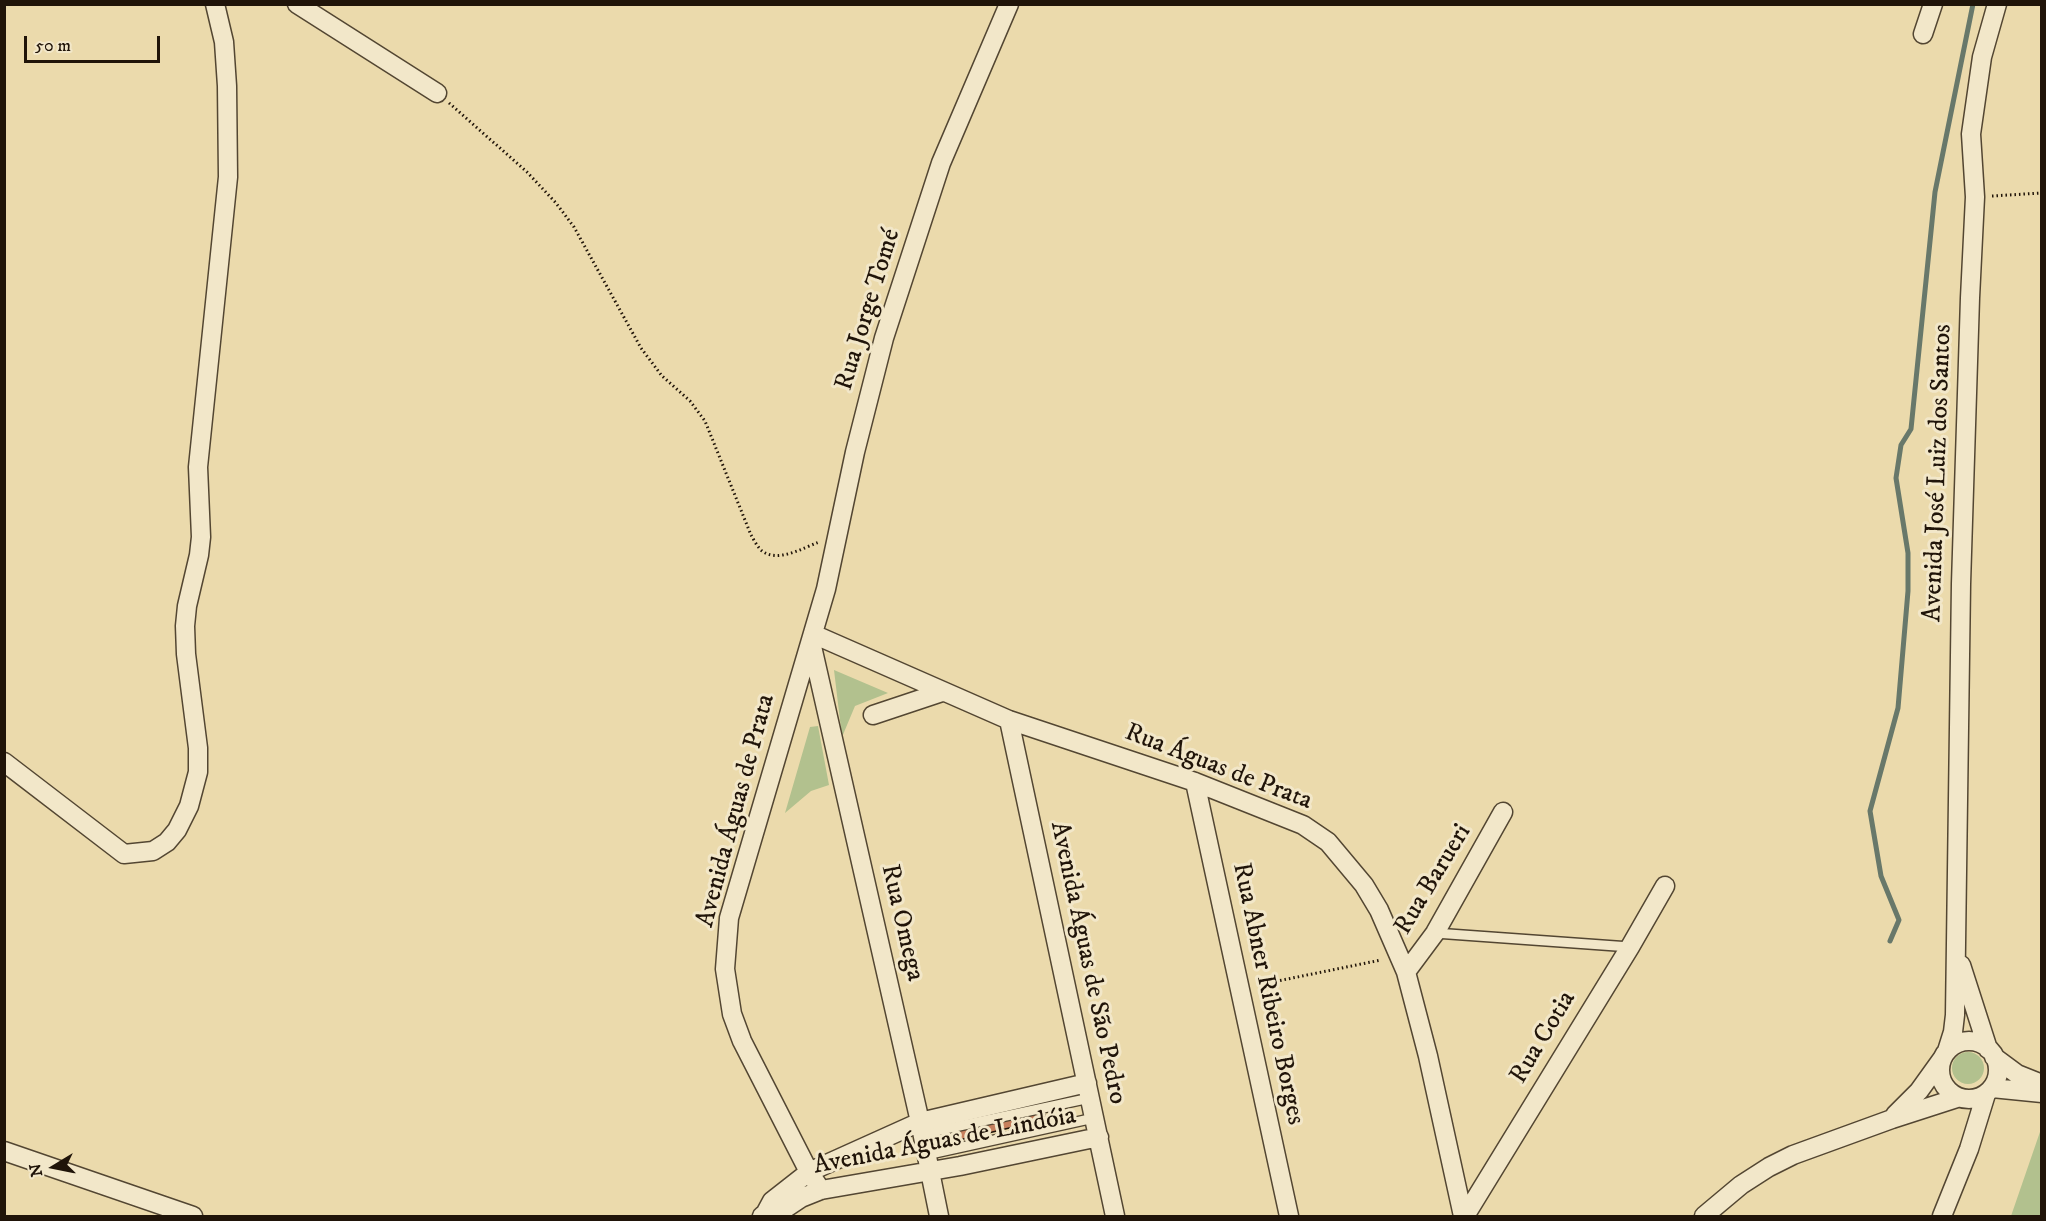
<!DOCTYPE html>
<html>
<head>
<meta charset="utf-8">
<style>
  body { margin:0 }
  #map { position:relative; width:2046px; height:1221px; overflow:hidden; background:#ebdaac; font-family:"IM FELL DW Pica",serif }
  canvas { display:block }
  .frame { position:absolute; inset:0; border:6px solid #201409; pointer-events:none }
  .north { position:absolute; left:24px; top:1137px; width:60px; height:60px; -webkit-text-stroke:4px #f2e7c9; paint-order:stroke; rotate:260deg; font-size:16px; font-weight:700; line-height:24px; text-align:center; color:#201409 }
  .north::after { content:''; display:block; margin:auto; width:21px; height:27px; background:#201409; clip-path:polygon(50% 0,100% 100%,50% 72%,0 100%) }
  .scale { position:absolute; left:24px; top:36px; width:136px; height:27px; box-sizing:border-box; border:3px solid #201409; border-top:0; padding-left:8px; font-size:18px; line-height:21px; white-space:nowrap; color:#201409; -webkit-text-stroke:4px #f2e7c9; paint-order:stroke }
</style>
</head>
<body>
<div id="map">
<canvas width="2046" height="1221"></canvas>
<div class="frame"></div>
<div class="north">N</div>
<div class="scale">50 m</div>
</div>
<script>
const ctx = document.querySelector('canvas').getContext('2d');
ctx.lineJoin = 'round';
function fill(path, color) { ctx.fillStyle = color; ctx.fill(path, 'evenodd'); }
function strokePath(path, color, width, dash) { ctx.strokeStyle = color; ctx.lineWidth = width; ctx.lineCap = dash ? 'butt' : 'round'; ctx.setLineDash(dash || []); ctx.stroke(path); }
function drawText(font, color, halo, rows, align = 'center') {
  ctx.font = font + ' "IM FELL DW Pica",serif'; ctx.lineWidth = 6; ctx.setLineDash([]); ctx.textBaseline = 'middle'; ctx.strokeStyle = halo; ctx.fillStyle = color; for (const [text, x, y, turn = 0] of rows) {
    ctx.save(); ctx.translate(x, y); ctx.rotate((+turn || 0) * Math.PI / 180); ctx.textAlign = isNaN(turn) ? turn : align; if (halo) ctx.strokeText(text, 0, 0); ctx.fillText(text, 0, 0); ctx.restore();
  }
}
const green = new Path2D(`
  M834,670L888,693L855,706L842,737Z
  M818,726L829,785L811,791L785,813L810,727Z
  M1952 1068a16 16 0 1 1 32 0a16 16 0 1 1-32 0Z
  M2041,1129V1216H2011Z`);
const stream = new Path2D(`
  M1890,941L1899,920L1881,876L1870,811L1898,708L1908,591V553L1896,478L1901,445L1911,429L1935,192L1973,4`);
const building = new Path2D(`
  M1043,1111L1047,1119L938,1145L936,1136Z`);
const path = new Path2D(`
  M449,103L527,172L556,203L574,227L641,348L662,376L690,401L705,421L751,535C754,540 758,548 762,551C778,563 803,548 819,542
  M1992,196L2042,193
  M1258,985L1381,960`);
const lane = new Path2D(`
  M1435,933L1630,947
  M922,1134L1090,1098
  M926,1155L1094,1118`);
const street = new Path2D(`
  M297,4L437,93
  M1923,34L1933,4
  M813,634L1009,720L1195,782L1303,825L1328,842L1364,885L1379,910L1406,972L1428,1056L1463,1216
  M811,642L920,1122L939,1216
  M873,715L942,692
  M1009,720L1115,1216
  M4,762L124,854L153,851L167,842L177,830L189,806L198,772V748L186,654L185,626L187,606L199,555L201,537L198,467L228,177L227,86L224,42L215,4
  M1195,782L1289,1216
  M1961,965L1988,1049
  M1406,972L1435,933L1503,812
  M1940 1070a29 29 0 1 1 58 0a29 29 0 1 1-58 0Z
  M1947,1051L1953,1032L1955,1015L1961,584L1970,298L1975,197L1971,134L1982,57L1997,4
  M1994,1057L2017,1074L2042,1084
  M1992,1088L2042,1093
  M1895,1115L1919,1091L1942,1059
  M4,1151L193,1216
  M821,1190L809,1172L742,1041L732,1014L725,969L729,918L826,589L855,452L884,338L941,163L1009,4
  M765,1214L772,1201L809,1172L920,1122L1087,1083
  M762,1216L765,1214L780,1212L801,1198L821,1190L960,1166L1099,1137
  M1465,1216L1630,947L1665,886
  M1704,1216L1741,1185L1769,1167L1793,1155L1892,1119L1957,1098
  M1942,1216L1969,1149L1986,1094`);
const streetNames = [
  ["Rua Jorge Tomé",869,310,-73],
  ["Avenida José Luiz dos Santos",1939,473,-88],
  ["Rua Águas de Prata",1218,768,21],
  ["Avenida Águas de Prata",737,811,-75],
  ["Rua Barueri",1434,880,-59],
  ["Rua Omega",901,923,77],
  ["Avenida Águas de São Pedro",1087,963,78],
  ["Rua Abner Ribeiro Borges",1267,994,78],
  ["Rua Cotia",1544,1038,-59],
  ["Avenida Águas de Lindóia",945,1142,-11]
];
fill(green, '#b2c18e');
strokePath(stream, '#68786a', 5);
fill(building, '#c7805d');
strokePath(building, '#201409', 1.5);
strokePath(lane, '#534632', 12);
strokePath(street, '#534632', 21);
strokePath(path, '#201409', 3, [1.5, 3]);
strokePath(lane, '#f2e7c9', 9);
strokePath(street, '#f2e7c9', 18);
drawText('26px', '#201409', '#f2e7c9', streetNames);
</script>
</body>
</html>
